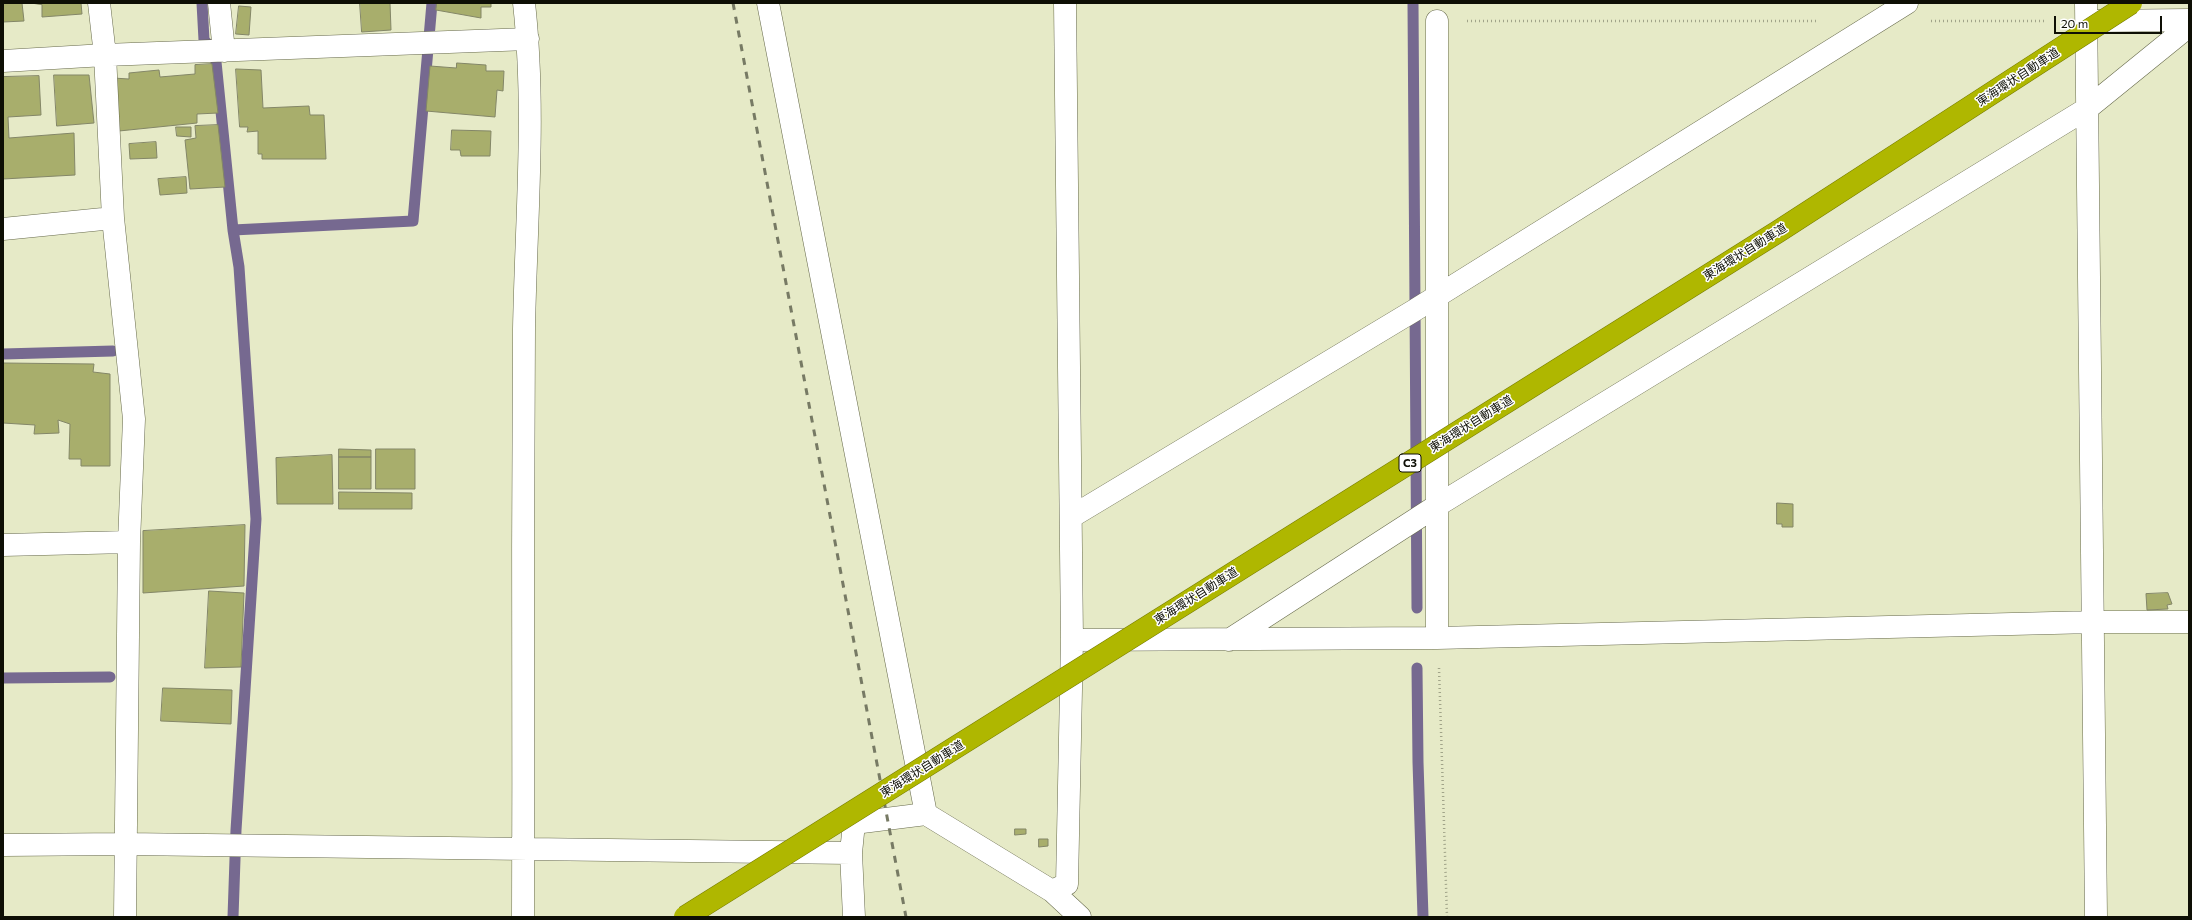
<!DOCTYPE html>
<html>
<head>
<meta charset="utf-8">
<style>
  body { margin:0 }
  #map { position:relative; width:2192px; height:920px; overflow:hidden; background:#e6eac7; font-family:Commissioner,sans-serif }
  canvas { display:block }
  .frame { position:absolute; inset:0; border:4px solid #0e0f05; pointer-events:none }
  .scale { position:absolute; left:2054px; top:16px; width:108px; height:18px; box-sizing:border-box; border:2px solid #0e0f05; border-top:0; padding-left:5px; font-size:12px; line-height:14px; white-space:nowrap; color:#0e0f05; -webkit-text-stroke:3px #fff; paint-order:stroke }
</style>
</head>
<body>
<div id="map">
<canvas width="2192" height="920"></canvas>
<div class="frame"></div>
<div class="scale">20 m</div>
</div>
<script>
const ctx = document.querySelector('canvas').getContext('2d');
ctx.lineJoin = 'round';
function strokePath(path, color, width, dash) { ctx.strokeStyle = color; ctx.lineWidth = width; ctx.lineCap = dash ? 'butt' : 'round'; ctx.setLineDash(dash || []); ctx.stroke(path); }
function fill(path, color) { ctx.fillStyle = color; ctx.fill(path, 'evenodd'); }
function drawText(font, color, halo, rows, align = 'center') {
  ctx.font = font + ' Commissioner,"Noto Sans JP",sans-serif'; ctx.lineWidth = 3; ctx.setLineDash([]); ctx.textBaseline = 'middle'; ctx.strokeStyle = halo; ctx.fillStyle = color; for (const [text, x, y, turn = 0] of rows) {
    ctx.save(); ctx.translate(x, y); ctx.rotate((+turn || 0) * Math.PI / 180); ctx.textAlign = isNaN(turn) ? turn : align; if (halo) ctx.strokeText(text, 0, 0); ctx.fillText(text, 0, 0); ctx.restore();
  }
}
const stream = new Path2D(`
  M202,3L204,40L215,52L233,230L239,267L256,519L236,830L233,917
  M1413,3L1417,608
  M233,230L413,221L432,3
  M3,354L113,351
  M1417,668L1418,762L1423,917
  M3,678L110,677`);
const building = new Path2D(`
  M3,3H22L24,21L3,22Z
  M31,3H81L82,14L42,17V5Z
  M360,3H390L391,30L362,32Z
  M437,3H491V7H481V18L436,10Z
  M239,6L251,7L249,35L236,34Z
  M457,63L486,65V71H504L503,91L497,90L495,117L426,111L430,66L456,68Z
  M212,64L218,113L197,114V123L119,131L113,78L129,79V73L159,70L160,77L195,74V65Z
  M236,69L261,70L263,108L309,106L310,115H324L326,159H262V154H258V131L247,132L248,127H240Z
  M54,75H89L94,123L57,126Z
  M39,76L41,115L8,117L9,138L74,133L75,175L3,179V77Z
  M218,125L225,187L190,189L185,140L196,138L195,126Z
  M176,127H191V137L177,136Z
  M452,130L491,131L490,156H461L460,150H451Z
  M156,142L157,158L130,159L129,144Z
  M186,177L187,193L160,195L158,179Z
  M3,363L94,364L93,372L110,374V466H81V459H69L70,424L58,420L59,433L34,434L35,425L3,423Z
  M339,449L371,450V457H339Z
  M376,449H415V489H376Z
  M332,455L333,504H277L276,458Z
  M339,457H371V489H339Z
  M339,492L412,493V509H339Z
  M1777,503L1793,504V527H1782V524H1777Z
  M245,525L244,586L143,593V531Z
  M209,591L244,593L241,667L205,668Z
  M2168,593L2172,604L2167,605L2168,609L2147,610L2146,594Z
  M163,688L232,690L231,724L161,721Z
  M1015,829H1026V834L1015,835Z
  M1039,839H1048V846L1039,847Z`);
const path = new Path2D(`
  M1467,21H1818
  M1931,21H2044
  M1439,668L1447,917`);
const minor = new Path2D(`
  M219,3L224,51
  M768,3L926,814
  M2086,3L2096,917
  M1437,21V638
  M2094,21L2189,20
  M3,61L105,55L528,39
  M113,218L134,419L129,542L125,917
  M3,229L113,218L105,55L99,3
  M1071,517L1415,310L1907,3
  M3,545L129,542
  M1072,640L1437,638L2094,622H2189
  M1229,640L1438,505L2088,108L2189,26
  M3,845L125,844L851,853
  M1052,891L1067,884L1072,640L1065,3
  M523,917C524,721 522,525 524,329C526,220 536,111 524,3
  M854,917L851,853L854,823L926,814L1052,891L1080,917`);
const rail = new Path2D(`
  M733,3L906,917`);
const highwayBridge = new Path2D(`
  M685,917L1779,231L2131,3`);
const shields = [
  [1410,463,22]
];
const shieldNames = [
  ["C3",1410,463]
];
const streetNames = [
  ["東海環状自動車道",2018,77,-33],
  ["東海環状自動車道",1745,252,-32],
  ["東海環状自動車道",1471,424,-32],
  ["東海環状自動車道",1196,596,-32],
  ["東海環状自動車道",922,769,-32]
];
strokePath(stream, '#766990', 11);
fill(building, '#a8ae6c');
strokePath(building, '#838667', 1);
strokePath(minor, '#676a4c', 23);
strokePath(path, '#a1a489', 2.5, [1, 3]);
strokePath(minor, '#fff', 22);
strokePath(rail, '#777a64', 3, [7, 7]);
strokePath(highwayBridge, '#777c02', 23, []);
strokePath(highwayBridge, '#afb700', 22);
for (const [x, y, w] of shields) { const box = new Path2D(); box.roundRect(x - w / 2, y - 9, w, 18, 3); ctx.fillStyle = '#fff'; ctx.fill(box); strokePath(box, '#0e0f05', 1); }
drawText('bold 11px', '#0e0f05', null, shieldNames);
drawText('12px', '#0e0f05', '#fff', streetNames);
</script>
</body>
</html>
